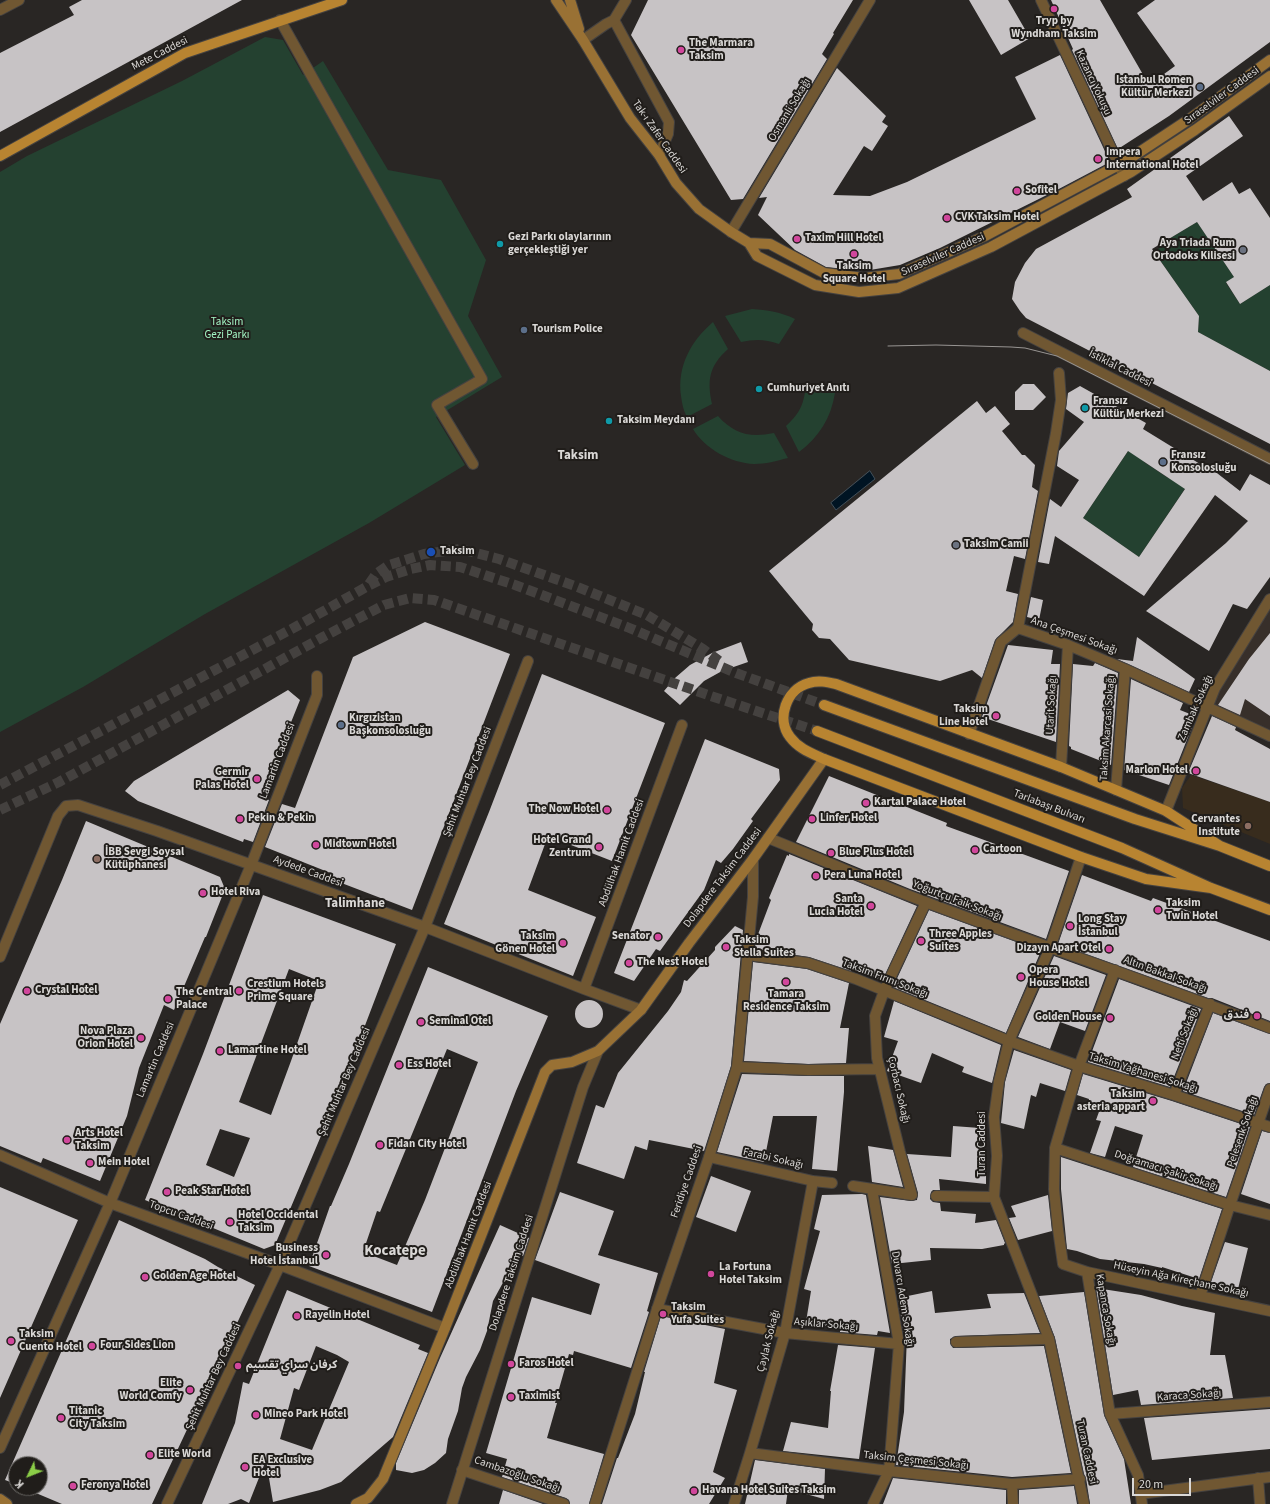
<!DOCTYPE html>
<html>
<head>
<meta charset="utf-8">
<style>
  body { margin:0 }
  #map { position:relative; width:1270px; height:1504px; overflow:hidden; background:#292624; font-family:"Source Sans 3",sans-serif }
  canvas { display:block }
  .north { position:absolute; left:8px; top:1456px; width:40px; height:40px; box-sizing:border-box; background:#201d1a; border:1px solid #6a6865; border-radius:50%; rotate:227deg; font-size:11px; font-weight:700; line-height:16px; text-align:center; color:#dad8d6 }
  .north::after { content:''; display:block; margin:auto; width:14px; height:18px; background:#8bce47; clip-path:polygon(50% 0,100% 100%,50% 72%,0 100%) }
  .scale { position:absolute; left:1132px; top:1478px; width:59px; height:18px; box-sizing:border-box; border:2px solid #dad8d6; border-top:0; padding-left:5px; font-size:12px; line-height:14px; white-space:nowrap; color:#dad8d6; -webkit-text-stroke:3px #201d1a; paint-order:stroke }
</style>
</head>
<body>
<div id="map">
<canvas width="1270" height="1504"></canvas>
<div class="north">K</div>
<div class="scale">20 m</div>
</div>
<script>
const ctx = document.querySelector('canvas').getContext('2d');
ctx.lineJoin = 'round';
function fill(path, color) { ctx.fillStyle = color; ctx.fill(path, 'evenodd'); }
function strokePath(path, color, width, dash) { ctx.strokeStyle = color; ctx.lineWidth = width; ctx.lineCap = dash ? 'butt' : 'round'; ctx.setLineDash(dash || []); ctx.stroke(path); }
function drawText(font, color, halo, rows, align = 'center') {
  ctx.font = font + ' "Source Sans 3","Noto Sans Arabic",sans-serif'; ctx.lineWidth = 4; ctx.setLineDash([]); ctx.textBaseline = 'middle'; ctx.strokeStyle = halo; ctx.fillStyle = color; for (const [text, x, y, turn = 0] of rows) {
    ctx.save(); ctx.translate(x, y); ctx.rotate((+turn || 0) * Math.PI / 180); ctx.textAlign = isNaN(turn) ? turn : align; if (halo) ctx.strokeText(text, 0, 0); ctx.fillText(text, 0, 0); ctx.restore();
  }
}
const built = new Path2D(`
  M1270,599V738L1207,706Z`);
const education = new Path2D(`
  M1191,775L1270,802V844L1183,808L1182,788Z`);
const green = new Path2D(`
  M265,37L283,40L303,75L323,61L388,170L441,180L486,260L468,316L502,377L436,417L465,465L369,523L205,614L83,687L0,732V172L27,156L182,81Z
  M1197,222L1234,277L1226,283L1240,304L1270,285V371L1198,332L1199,316L1155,253L1164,242Z
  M752,309C767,310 781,312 795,319L779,344C765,339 755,339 741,342L725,316Z
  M713,322L728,349C709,366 707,380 712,404L687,417C683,410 682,403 681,396C677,366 691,341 713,322Z
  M805,392L835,393C831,418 819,437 799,452L786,426C797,416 803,407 805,392Z
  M718,416C734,434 750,438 774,433L788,458C776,461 766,464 754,464C731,463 705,449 693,429Z
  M1137,438L1153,449L1144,462L1168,478L1178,464L1194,475L1139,557L1083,518Z`);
const water = new Path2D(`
  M870,471L875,479L836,510L831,503Z`);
const building = new Path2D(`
  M82,0H242L0,132V53L74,15L69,7Z
  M648,0H853L833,33L834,34L822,54L827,59L743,199L731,200L631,35Z
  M969,0H1008L1030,38L1001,55Z
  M1051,0H1100L1149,85L1175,66L1137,13L1155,0H1270V42L1169,116L1118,149L1072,50L1073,49Z
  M1060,55L1110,162L1055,191L940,248L900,265L864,271L826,267L795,250L758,215L767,197L759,198L837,68L886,116L882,122L888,126L872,151L864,146L833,195L870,196L907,182L1036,119L1015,77Z
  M1229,116L1243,136L1186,176L1203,201L1232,182L1239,194L1250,188L1270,218V285L1240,304L1226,282L1234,277L1197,222L1152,249L1199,316L1198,332L1270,371V444L1026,318L1020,311L1012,299L1015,282L1025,263L1036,249L1132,197L1127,189Z
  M1023,384H1034L1046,397L1033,410H1015V392Z
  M1080,386L1146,423L1143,429L1200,464L1204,463L1240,491L1250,474L1270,485V577L1247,609L1233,604L1209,651L1146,611L1226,543L1248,521L1215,495L1144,596L1055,536L1049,564L1038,562L1050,499L1061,507L1079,480L1057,466L1059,451L1084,422L1066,409L1068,393ZM1128,451L1185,489L1139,557L1083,518Z
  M977,401L986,413L995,406L1010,424L1002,431L1022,455H1025L1035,465L1032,487L1038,491L1025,559L1014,556L1006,591L1018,594L1013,622L995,640L982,678L972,670L940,681L849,660L830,639L819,638L812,630L813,624L769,571Z
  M1031,597L1043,600L1039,620L1027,617Z
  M425,622L510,654L412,910L331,879L333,874L265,847L282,804L295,808L353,657Z
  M1270,633V716L1245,699L1240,715L1218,705L1249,659Z
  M1137,637L1195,679L1189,692L1117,659L1133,661Z
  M741,642L748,662L722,671L704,681L680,705L664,691L675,678L690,665L712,653Z
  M1008,645L1053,650L1051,664H1060L1056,742L982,717Z
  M1095,663L1118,673L1111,765L1071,749V747L1069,746L1073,664L1093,666Z
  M542,674L665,723L612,861L548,836L528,890L596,917L573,976L444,924L489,812Z
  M1131,679L1183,703L1180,710L1190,714L1186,723L1192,727L1169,785L1124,770Z
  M288,690L300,700L261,797L269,800L253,842L244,839L243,842L138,801L125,791L134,781Z
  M1212,716L1236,727L1235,730L1270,749V802L1188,773Z
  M705,739L779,769L780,780L751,819L753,821L733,849L721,863L716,860L704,890L660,951L656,949L634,981L614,973Z
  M829,776L947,823L946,826L1069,871L1046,939L910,889L796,842Z
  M86,821L220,877L225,889L206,937H205L174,1010L164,1005L139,1068L127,1116L100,1181L43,1158L41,1163L0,1146V1024L62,880Z
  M789,854L917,906L882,981L852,966L851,971L809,957L755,949L756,937H757L771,900L769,898L787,855L789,856Z
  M1082,875L1151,901L1153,898L1270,941V1021L1212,998H1208L1058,944Z
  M263,895L396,944L342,1086L275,1245L264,1249L145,1200L203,1054ZM289,969L319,981L291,1061L271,1115L239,1102ZM220,1129L250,1138L234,1177L206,1165Z
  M929,910L1041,951L1006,1033L893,987Z
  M735,926L743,930L731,1066L704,1151L649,1140L647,1150L635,1146L624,1179L577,1163L596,1105L604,1108L618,1073L668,1011L681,992L684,980L687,981L715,950V947Z
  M1054,956L1106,975L1085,1031L1060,1022L1050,1049L1018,1037Z
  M753,962L807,969L849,983L840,1028H849L846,1063L808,1064L744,1061Z
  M428,967L548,1016L516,1091L432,1312L309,1266L330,1206H331L349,1164ZM447,1049L478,1062L425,1200L397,1265L363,1252L377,1211L380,1212Z
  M1119,979L1201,1009L1170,1087L1088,1062Z
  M575 1014a14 14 0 1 1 28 0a14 14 0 1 1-28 0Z
  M894,1001L1001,1045L992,1083L962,1072L964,1067L932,1053L921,1083L887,1071L898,1041L884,1037Z
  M1213,1013L1270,1034V1083L1266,1084L1264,1087L1254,1115L1183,1091Z
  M1014,1050L1071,1070L1065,1091L1040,1083L1036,1097L1031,1095L1024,1129L1001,1123L1005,1082Z
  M742,1074L808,1076H844V1092L837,1171L812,1169L817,1116H773L764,1162L717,1152Z
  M1083,1074L1172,1101L1250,1127L1226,1197L1133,1167L1143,1135L1115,1126L1105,1157L1090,1153L1101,1121L1096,1120L1100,1109L1088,1105L1089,1099L1077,1095Z
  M953,1126L980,1128L978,1159L986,1160V1184L939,1179L940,1190H933L931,1192L930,1199L933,1202L940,1203L941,1211L976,1214L975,1223L996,1220L1005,1243L1004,1244V1245L982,1249L930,1248L931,1260L892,1264L880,1197L911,1201L917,1200L918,1193L907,1154L951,1157Z
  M1262,1131L1270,1133V1204L1241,1194Z
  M868,1146L893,1150L903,1187L872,1182Z
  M1061,1157L1222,1209L1199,1279L1162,1267V1268L1144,1264L1100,1259L1077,1251L1067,1249L1061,1189Z
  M711,1176L751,1191L736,1232L696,1217Z
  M0,1187L78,1220L0,1398Z
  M560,1192L614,1211L598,1255L658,1273L647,1311L649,1312L631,1368L574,1351L573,1355L569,1354L555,1403H557L547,1438L604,1454L589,1504H570L569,1500L566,1498L502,1477L507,1459L486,1453L532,1297L591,1315L600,1284L535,1260Z
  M862,1194L866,1195L890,1333L878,1331L877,1335L840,1332V1328L806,1322L811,1291L804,1289L820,1231L814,1229L822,1195Z
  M1048,1195L1052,1231L1018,1240L1009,1218L1016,1217L1011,1206Z
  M119,1220L205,1259L218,1267L255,1285L152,1504H62L24,1488H40V1464H16V1484L5,1480Z
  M500,1225L529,1238L523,1256L515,1253L506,1277L493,1301L487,1331L480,1350L466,1377L462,1388L458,1411L448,1439L446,1453L435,1463L424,1470L412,1473L396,1470V1463L440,1358Z
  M1225,1242L1248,1248L1238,1289L1211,1282Z
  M1096,1288L1141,1295L1182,1306L1215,1313L1210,1355H1225L1233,1398L1141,1405L1138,1390L1113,1395Z
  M287,1290L420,1345L418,1349L428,1353L393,1437L341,1482L320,1490L273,1502L266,1460L249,1503L241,1499L228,1504H202L235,1423L243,1382L249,1384ZM316,1346L337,1355L349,1362L312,1450L280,1439L294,1388L299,1390Z
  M932,1291L935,1313L991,1308L987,1294L1024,1293L1040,1333L956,1336L950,1339V1343L953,1348H956L1044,1346L1071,1473L1012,1477L896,1465L904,1412L907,1335H904L898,1298Z
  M1084,1292L1104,1415L1124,1459L1131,1504H1090L1086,1478L1084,1474L1055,1338L1039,1296Z
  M661,1316L725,1329L714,1383L737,1390L713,1472L725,1478L709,1504H602L617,1458H618L635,1414L645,1372H644Z
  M838,1345L875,1348L859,1459L783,1451L791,1422L828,1428L831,1391H830Z
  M1270,1409V1449L1152,1460L1144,1418Z
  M755,1460L825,1469L824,1499L788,1489L786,1504H745Z
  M893,1478L1006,1490V1504H883Z
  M1074,1486L1077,1504H1019V1490Z
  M503,1490L543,1504H499Z`);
const primaryTunnel = new Path2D(`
  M369,584L376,574L389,565L424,554L460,549L499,559L575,586L647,615L703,649L722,663
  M0,785L299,625L368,586L386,577L411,569L430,565L460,567L515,585L627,627L736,673L824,705
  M0,810L59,782L323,637L384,605L410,598L434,600L711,696L817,731`);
const service = new Path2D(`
  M0,10L19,0
  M280,20L482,379L437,405L473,464
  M614,20L669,122L668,134L659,155`);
const pedestrian = new Path2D(`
  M1023,333L1270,459
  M1018,628L1056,433L1061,400L1059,373
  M0,957L58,816L66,806L78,805L157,831L425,927L584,989L641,1010
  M584,989L682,725
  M0,1155L110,1203L280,1265L445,1328
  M0,1448L110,1203L251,865L317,695V676
  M167,1504L280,1265L425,927L528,661`);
const minor = new Path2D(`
  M1041,0L1124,176
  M583,40L606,24L614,20L626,0
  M731,232L870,0
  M969,734L1001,642L1018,628L1068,645L1125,669L1270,736
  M1061,767L1068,645
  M1116,790L1125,669
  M1166,811L1215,688L1270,599
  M768,838C821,859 874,883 928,903C1042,946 1157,984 1270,1028
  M748,955L808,963L856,979L1009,1041L1079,1066L1174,1095L1270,1127
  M1115,970L1079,1066L1055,1148L1054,1189L1058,1229L1063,1264L1087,1272L1110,1414L1138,1475L1142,1504
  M737,1067L808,1070L880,1069
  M1174,1095L1210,1004
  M1055,1148L1230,1205L1270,1215
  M709,1157L813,1181L832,1183
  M853,1186L912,1195L900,1152L877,1058L875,1016L884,991L926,902
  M872,1189L899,1344L889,1471L873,1504
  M936,1196L994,1197
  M1087,1272L1270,1311
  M1200,1296L1230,1205L1270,1089
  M657,1309L785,1333L899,1344
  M956,1342L1049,1339
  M1110,1414L1270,1402
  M750,1453L889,1471L1012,1484L1080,1479
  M462,1470L564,1504
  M1258,1478L1260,1504
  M1012,1484L1013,1504
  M1140,1494L1270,1477
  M734,1504L750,1453L785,1333L813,1181`);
const tertiary = new Path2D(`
  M1081,857L1050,948L1009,1041L999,1081L994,1117L997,1156L994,1197L1049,1339L1084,1504
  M452,1504L583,1087L598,1051
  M595,1504L657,1309L709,1157L737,1067L753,897V859`);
const secondary = new Path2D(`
  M556,0L583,40L630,118L659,155L676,183L699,209L731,232L749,243L757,256L815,285L859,292L898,288L991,247L1131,172L1195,130L1270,76
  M570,0L579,29
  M749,243L770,244L824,273L864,278L899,274L985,236L1126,161L1188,120L1270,60
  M0,1499L7,1504
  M356,1504L368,1498L383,1479L445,1328L545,1072L552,1065L572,1062L598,1051L641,1010L689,943L753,859L824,759`);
const primary = new Path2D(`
  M0,156L185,53L342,0
  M824,705L1135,819L1220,846L1270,866
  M817,731L1122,848L1211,888L1270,910
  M1211,888L1146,879L1081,857L824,759C811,753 799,749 790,737C776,719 786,689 809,683C818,680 827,682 836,684L1061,767L1116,790L1166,811L1220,846`);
const tram = new Path2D(`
  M888,346L936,345L1011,347L1025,348L1057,356L1270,464`);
const markers = [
  [1054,9,4,"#d1479c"],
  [681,50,4,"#d1479c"],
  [1200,87,4,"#5c6f8a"],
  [1098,159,4,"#d1479c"],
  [1017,191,4,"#d1479c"],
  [947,218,4,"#d1479c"],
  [797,239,4,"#d1479c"],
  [500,244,4,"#0f9aa8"],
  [1243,250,4,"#6b7280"],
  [854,254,4,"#d1479c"],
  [524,330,4,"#5c6f8a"],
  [759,389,4,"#0f9aa8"],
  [1085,408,4,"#0f9aa8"],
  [609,421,4,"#0f9aa8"],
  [1163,462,4,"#5c6f8a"],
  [956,545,4,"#6b7280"],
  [431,552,5,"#1a4fb4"],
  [996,716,4,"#d1479c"],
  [341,725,4,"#5c6f8a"],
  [1196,771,4,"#d1479c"],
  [257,779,4,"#d1479c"],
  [866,803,4,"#d1479c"],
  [607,810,4,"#d1479c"],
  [240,819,4,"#d1479c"],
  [812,819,4,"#d1479c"],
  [1248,826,4,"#8d6e63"],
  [316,845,4,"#d1479c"],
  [599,847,4,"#d1479c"],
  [975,850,4,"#d1479c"],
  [831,853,4,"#d1479c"],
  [97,859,4,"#8d6e63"],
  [816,876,4,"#d1479c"],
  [203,893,4,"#d1479c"],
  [871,906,4,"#d1479c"],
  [1158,910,4,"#d1479c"],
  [1070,926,4,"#d1479c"],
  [658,937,4,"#d1479c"],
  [921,941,4,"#d1479c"],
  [563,943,4,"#d1479c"],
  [726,947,4,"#d1479c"],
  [1109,949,4,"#d1479c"],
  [629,963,4,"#d1479c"],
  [1021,977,4,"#d1479c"],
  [786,982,4,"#d1479c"],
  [27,991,4,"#d1479c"],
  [239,991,4,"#d1479c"],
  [168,999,4,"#d1479c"],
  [1257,1016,4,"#d1479c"],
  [1110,1018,4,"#d1479c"],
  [421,1022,4,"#d1479c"],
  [141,1038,4,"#d1479c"],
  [220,1051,4,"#d1479c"],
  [399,1065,4,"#d1479c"],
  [1153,1101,4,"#d1479c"],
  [67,1140,4,"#d1479c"],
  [380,1145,4,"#d1479c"],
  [90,1163,4,"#d1479c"],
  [167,1192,4,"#d1479c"],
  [230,1222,4,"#d1479c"],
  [326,1255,4,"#d1479c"],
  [711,1274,4,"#d1479c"],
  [145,1277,4,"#d1479c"],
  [663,1314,4,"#d1479c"],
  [297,1316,4,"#d1479c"],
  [11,1341,4,"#d1479c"],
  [92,1346,4,"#d1479c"],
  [511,1364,4,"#d1479c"],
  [238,1366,4,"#d1479c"],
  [190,1390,4,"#d1479c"],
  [511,1397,4,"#d1479c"],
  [256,1415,4,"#d1479c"],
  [61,1418,4,"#d1479c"],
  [150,1455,4,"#d1479c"],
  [245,1467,4,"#d1479c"],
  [73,1486,4,"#d1479c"],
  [694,1491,4,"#d1479c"]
];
const poiNames = [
  ["Tryp by",1054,22,"center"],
  ["Wyndham Taksim",1054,35,"center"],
  ["The Marmara",689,44],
  ["Taksim",689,57],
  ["Istanbul Romen",1192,81,"right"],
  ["Kültür Merkezi",1192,94,"right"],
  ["Impera",1106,153],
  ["International Hotel",1106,166],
  ["Sofitel",1025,191],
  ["CVK Taksim Hotel",955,218],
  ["Gezi Parkı olaylarının",508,238],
  ["gerçekleştiği yer",508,251],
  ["Taxim Hill Hotel",805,239],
  ["Aya Triada Rum",1235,244,"right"],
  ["Ortodoks Kilisesi",1235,257,"right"],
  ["Taksim",854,267,"center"],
  ["Square Hotel",854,280,"center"],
  ["Tourism Police",532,330],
  ["Cumhuriyet Anıtı",767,389],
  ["Fransız",1093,402],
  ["Kültür Merkezi",1093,415],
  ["Taksim Meydanı",617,421],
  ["Fransız",1171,456],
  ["Konsolosluğu",1171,469],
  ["Taksim Camii",964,545],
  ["Taksim",440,552],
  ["Taksim",988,710,"right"],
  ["Line Hotel",988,723,"right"],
  ["Kırgızistan",349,719],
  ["Başkonsolosluğu",349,732],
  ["Marlon Hotel",1188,771,"right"],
  ["Germir",249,773,"right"],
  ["Palas Hotel",249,786,"right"],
  ["Kartal Palace Hotel",874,803],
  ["The Now Hotel",599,810,"right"],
  ["Pekin & Pekin",248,819],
  ["Linfer Hotel",820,819],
  ["Cervantes",1240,820,"right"],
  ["Institute",1240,833,"right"],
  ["Hotel Grand",591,841,"right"],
  ["Zentrum",591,854,"right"],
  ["Midtown Hotel",324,845],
  ["Cartoon",983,850],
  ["İBB Sevgi Soysal",105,853],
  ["Kütüphanesi",105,866],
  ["Blue Plus Hotel",839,853],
  ["Pera Luna Hotel",824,876],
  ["Hotel Riva",211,893],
  ["Santa",863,900,"right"],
  ["Lucia Hotel",863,913,"right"],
  ["Taksim",1166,904],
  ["Twin Hotel",1166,917],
  ["Long Stay",1078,920],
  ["İstanbul",1078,933],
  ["Three Apples",929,935],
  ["Suites",929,948],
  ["Taksim",555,937,"right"],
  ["Gönen Hotel",555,950,"right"],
  ["Senator",650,937,"right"],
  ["Taksim",734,941],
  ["Stella Suites",734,954],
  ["Dizayn Apart Otel",1101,949,"right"],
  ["The Nest Hotel",637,963],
  ["Opera",1029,971],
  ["House Hotel",1029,984],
  ["Crestium Hotels",247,985],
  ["Prime Square",247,998],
  ["Crystal Hotel",35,991],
  ["The Central",176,993],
  ["Palace",176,1006],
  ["Tamara",786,995,"center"],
  ["Residence Taksim",786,1008,"center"],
  ["فندق",1249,1016,"right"],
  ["Golden House",1102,1018,"right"],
  ["Seminal Otel",429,1022],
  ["Nova Plaza",133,1032,"right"],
  ["Orion Hotel",133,1045,"right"],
  ["Lamartine Hotel",228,1051],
  ["Ess Hotel",407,1065],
  ["Taksim",1145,1095,"right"],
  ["asteria appart",1145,1108,"right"],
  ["Arts Hotel",75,1134],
  ["Taksim",75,1147],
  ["Fidan City Hotel",388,1145],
  ["Mein Hotel",98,1163],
  ["Peak Star Hotel",175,1192],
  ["Hotel Occidental",238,1216],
  ["Taksim",238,1229],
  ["Business",318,1249,"right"],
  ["Hotel İstanbul",318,1262,"right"],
  ["La Fortuna",719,1268],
  ["Hotel Taksim",719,1281],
  ["Golden Age Hotel",153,1277],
  ["Taksim",671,1308],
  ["Yufa Suites",671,1321],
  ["Rayelin Hotel",305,1316],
  ["Taksim",19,1335],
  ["Cuento Hotel",19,1348],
  ["Four Sides Lion",100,1346],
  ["Faros Hotel",519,1364],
  ["كرفان سراي تقسيم",246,1366],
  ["Elite",182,1384,"right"],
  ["World Comfy",182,1397,"right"],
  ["Taximist",519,1397],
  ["Titanic",69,1412],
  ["City Taksim",69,1425],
  ["Mineo Park Hotel",264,1415],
  ["Elite World",158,1455],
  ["EA Exclusive",253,1461],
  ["Hotel",253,1474],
  ["Feronya Hotel",81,1486],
  ["Havana Hotel Suites Taksim",702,1491]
];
const streetNames = [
  ["Mete Caddesi",160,54,-27],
  ["Kazancı Yokuşu",1093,83,65],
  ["Sıraselviler Caddesi",1222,96,-36],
  ["Osmanli Sokağı",790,110,-59],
  ["Tak-ı Zafer Caddesi",659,137,55],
  ["Sıraselviler Caddesi",943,255,-24],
  ["İstiklal Caddesi",1120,369,27],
  ["Ana Çeşmesi Sokağı",1074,636,20],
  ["Utarit Sokağı",1052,705,-87],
  ["Zambak Sokağı",1196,708,-66],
  ["Taksim Akarcasi Sokağı",1108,728,-86],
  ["Lamartin Caddesi",278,761,-69],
  ["Şehit Muhtar Bey Caddesi",468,782,-69],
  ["Tarlabaşı Bulvarı",1049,807,21],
  ["Abdülhak Hamit Caddesi",622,853,-70],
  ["Aydede Caddesi",308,872,20],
  ["Dolapdere Taksim Caddesi",723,878,-53],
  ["Yoğurtçu Faik Sokağı",957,901,21],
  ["Altın Bakkal Sokağı",1165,975,20],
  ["Taksim Fırını Sokağı",885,979,21],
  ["Nefti Sokağı",1185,1034,-69],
  ["Lamartin Caddesi",156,1060,-67],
  ["Taksim Yağhanesi Sokağı",1143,1073,17],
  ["Şehit Muhtar Bey Caddesi",345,1082,-67],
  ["Çorbacı Sokağı",898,1090,77],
  ["Pelesenk Sokağı",1243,1132,-71],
  ["Turan Caddesi",983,1144,-90],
  ["Farabi Sokağı",773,1159,13],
  ["Doğramacı Şakir Sokağı",1166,1171,18],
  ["Feridiye Caddesi",687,1182,-71],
  ["Topcu Caddesi",181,1216,20],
  ["Abdülhak Hamit Caddesi",469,1235,-69],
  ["Dolapdere Taksim Caddesi",512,1273,-72],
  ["Hüseyin Ağa Kireçhane Sokağı",1181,1280,12],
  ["Duvarcı Adem Sokağı",902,1299,81],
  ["Kapanca Sokağı",1105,1310,80],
  ["Aşıklar Sokağı",826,1325,5],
  ["Çaylak Sokağı",769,1341,-76],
  ["Şehit Muhtar Bey Caddesi",214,1377,-65],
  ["Karaca Sokağı",1189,1396,-4],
  ["Turan Caddesi",1086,1452,78],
  ["Taksim Çeşmesi Sokağı",916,1461,6],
  ["Cambazoğlu Sokağı",517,1475,19]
];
const parkNames = [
  ["Taksim",227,323],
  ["Gezi Parkı",227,336]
];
const quarterNames = [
  ["Taksim",578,456],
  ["Talimhane",355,904]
];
const districtNames = [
  ["Kocatepe",395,1252]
];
fill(built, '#372f2a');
fill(education, '#382c1d');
fill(green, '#244130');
fill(water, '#001423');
strokePath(water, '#414f59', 1);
fill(building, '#c7c3c5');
strokePath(primaryTunnel, '#44413f', 10, [10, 5]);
strokePath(service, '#454240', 12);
strokePath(pedestrian, '#454240', 12);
strokePath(minor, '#454240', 12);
strokePath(tertiary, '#454240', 12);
strokePath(secondary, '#454240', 12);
strokePath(primary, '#454240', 12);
strokePath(service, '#705732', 10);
strokePath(pedestrian, '#705732', 10);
strokePath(minor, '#705732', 10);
strokePath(tertiary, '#705732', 10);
strokePath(secondary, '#997134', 10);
strokePath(primary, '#b88431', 10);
strokePath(tram, '#989593', 1);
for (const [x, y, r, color] of markers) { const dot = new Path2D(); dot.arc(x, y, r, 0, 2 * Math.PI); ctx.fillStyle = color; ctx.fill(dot); strokePath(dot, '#201d1a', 1.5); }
drawText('bold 11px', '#dad8d6', '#201d1a', poiNames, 'left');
drawText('11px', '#dad8d6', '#201d1a', streetNames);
drawText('11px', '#a3f6c5', '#201d1a', parkNames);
drawText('bold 13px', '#dad8d6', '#201d1a', quarterNames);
drawText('bold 15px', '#dad8d6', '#201d1a', districtNames);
</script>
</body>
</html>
